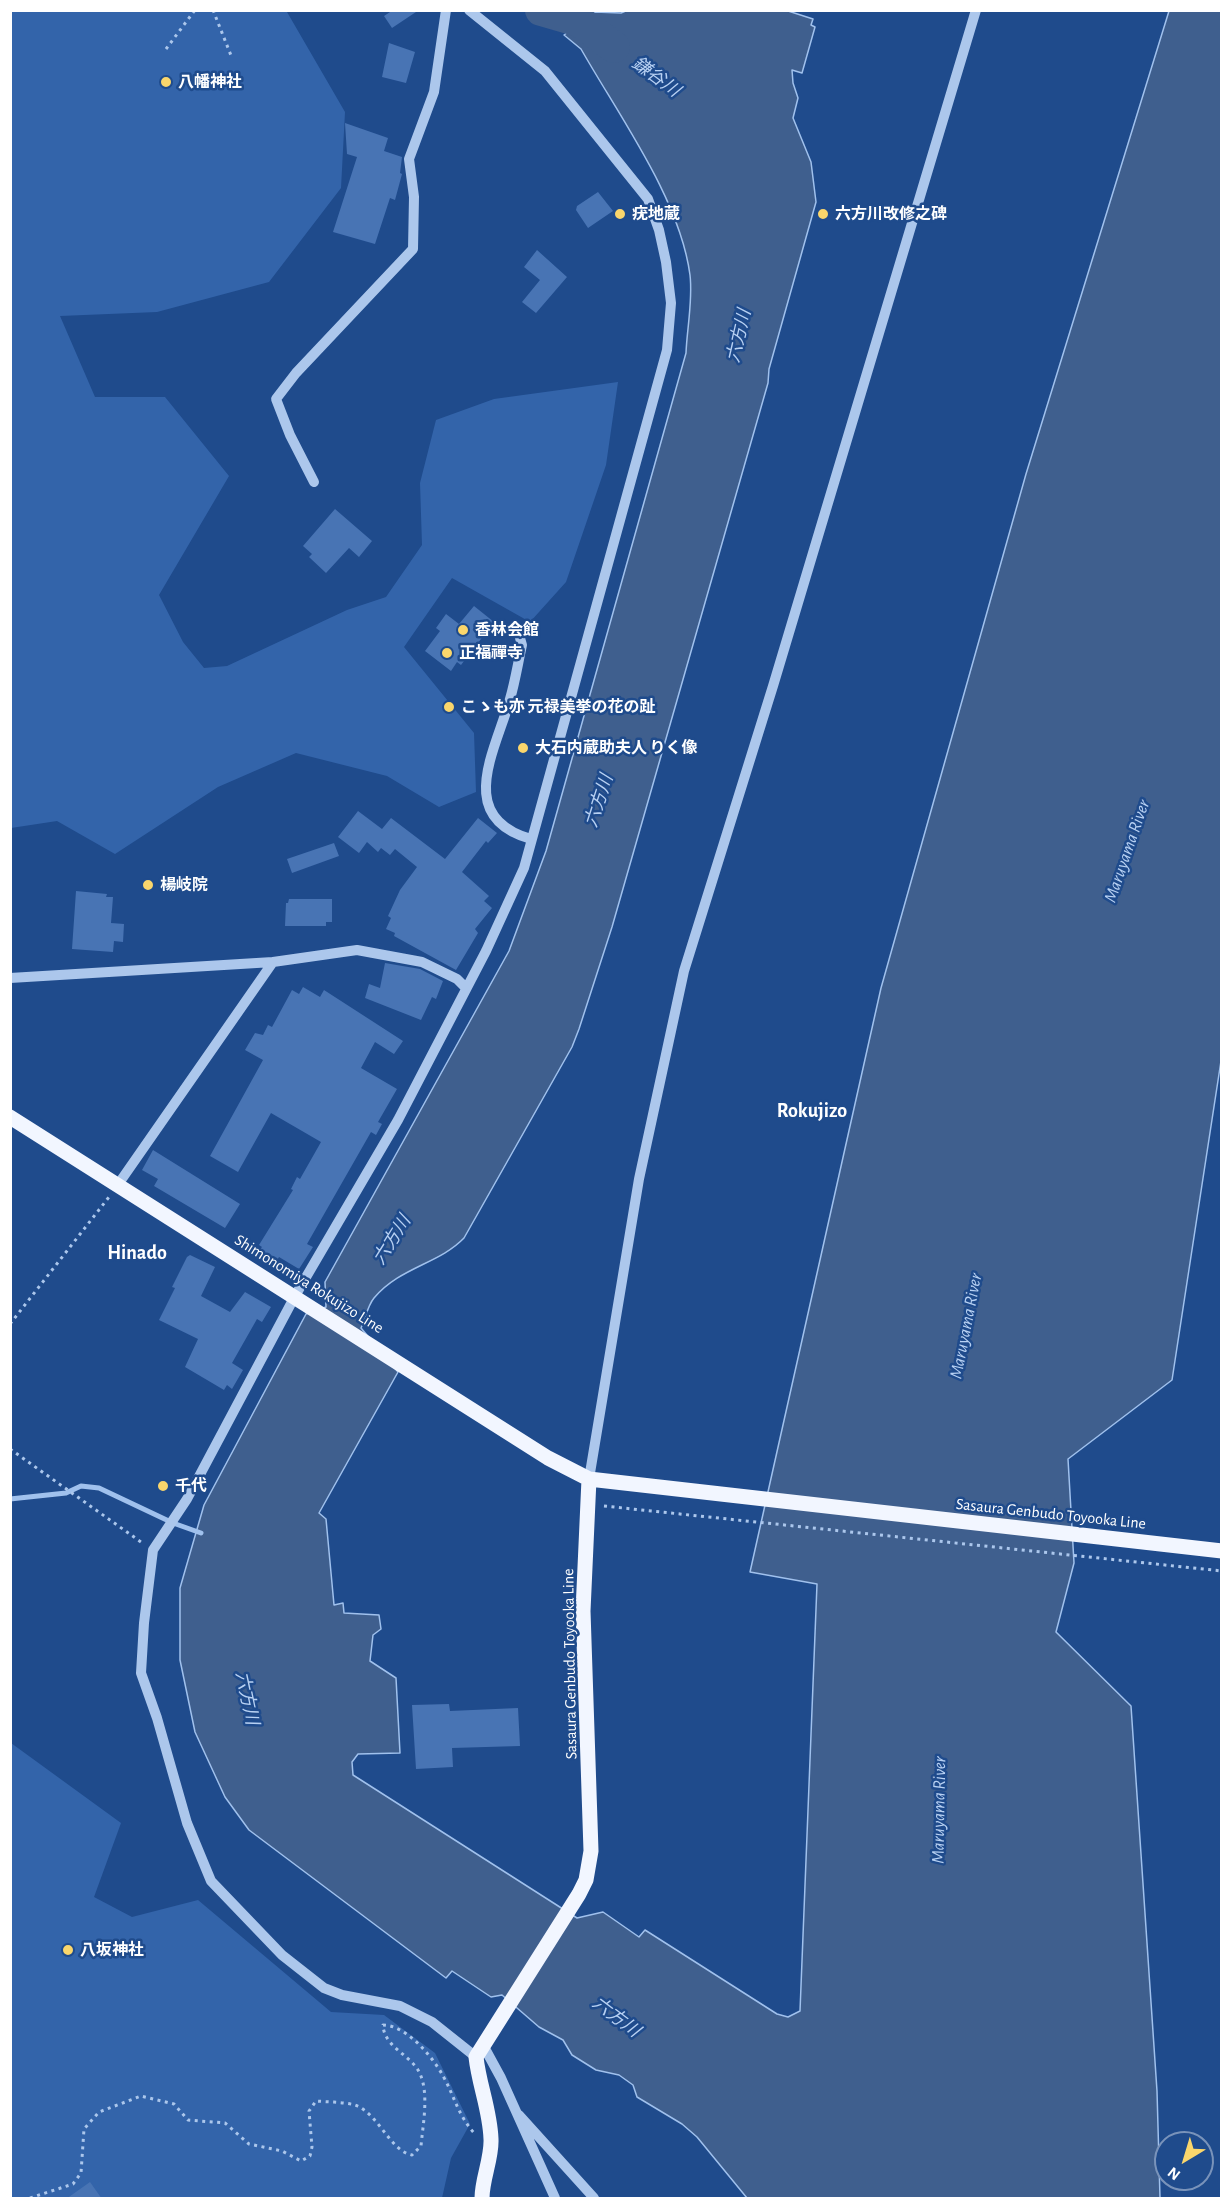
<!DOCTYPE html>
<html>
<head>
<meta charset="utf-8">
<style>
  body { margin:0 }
  #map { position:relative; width:1232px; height:2209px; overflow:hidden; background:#1f4b8c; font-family:"Alegreya Sans",sans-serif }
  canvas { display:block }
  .frame { position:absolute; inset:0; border:12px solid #fff; pointer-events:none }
  .north { position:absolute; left:1154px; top:2131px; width:60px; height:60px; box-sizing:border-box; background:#1f4b8c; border:2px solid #7993ba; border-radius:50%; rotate:218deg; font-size:16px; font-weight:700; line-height:24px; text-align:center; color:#fff }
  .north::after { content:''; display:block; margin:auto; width:21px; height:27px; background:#fad66c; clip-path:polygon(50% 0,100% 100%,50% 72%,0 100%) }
</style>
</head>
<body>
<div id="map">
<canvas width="1232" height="2209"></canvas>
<div class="frame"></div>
<div class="north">N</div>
</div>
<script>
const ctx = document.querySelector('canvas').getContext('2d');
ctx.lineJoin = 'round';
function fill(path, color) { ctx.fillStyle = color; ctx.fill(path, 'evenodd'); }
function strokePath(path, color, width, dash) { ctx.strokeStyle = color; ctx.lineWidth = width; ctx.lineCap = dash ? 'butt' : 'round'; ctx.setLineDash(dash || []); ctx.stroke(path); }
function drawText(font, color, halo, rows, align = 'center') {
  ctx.font = font + ' "Alegreya Sans","Noto Sans JP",sans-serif'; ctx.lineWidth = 5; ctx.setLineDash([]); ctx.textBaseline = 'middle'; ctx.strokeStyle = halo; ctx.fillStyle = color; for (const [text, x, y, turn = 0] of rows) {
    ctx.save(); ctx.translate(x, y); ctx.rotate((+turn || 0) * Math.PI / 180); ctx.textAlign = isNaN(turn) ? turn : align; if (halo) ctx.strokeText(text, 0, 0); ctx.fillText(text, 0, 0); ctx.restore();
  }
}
const green = new Path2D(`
  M10,11H283L287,12L345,112L341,188L269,282L157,312L60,316L95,397H165L229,476L159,595L183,642L204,668L227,666L347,610L386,597L422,545L420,483L436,420L494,399L618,382L606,465L566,582L530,622L452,578L404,647L474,733L476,792L439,807L387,776L296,753L218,787L115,854L57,821L11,828Z
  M11,1743L121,1823L94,1897L132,1917L198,1900L331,2012L384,2015L435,2053L470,2124L451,2158L442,2198H11Z`);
const water = new Path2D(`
  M628,10H785L813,19L811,25L815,27L802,73L792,70L793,83L798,98L793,118L811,162L816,202L769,369L768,383L612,927L579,1029L572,1047L464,1238C439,1264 400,1267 374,1298C368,1305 365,1319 361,1328L398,1372L319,1513L326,1519L334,1605L343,1603L344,1613L379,1615L381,1629L373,1635L370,1661L396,1678L400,1753L358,1754L352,1762L353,1775L577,1918L603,1912L639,1937L645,1930L777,2014L788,2017L800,2011L817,1584L750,1572L881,988L1026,474L1169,11H1221V1061L1172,1380L1068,1459L1074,1563L1056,1632L1131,1706L1157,2091L1160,2198H747L697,2137L682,2124L637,2097L633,2085L619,2075L596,2070L572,2055L563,2040L539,2027L502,1995L491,1997L452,1971L446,1978L249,1830L225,1797L195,1732L180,1660V1588L204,1505L306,1314L326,1307L325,1282L509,951L546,851L686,353C687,328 693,300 690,275C680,199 619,116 581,49L564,35L595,12L621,13Z`);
const stream = new Path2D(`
  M10,1499L66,1493L81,1486L99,1488L173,1523L201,1533`);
const river = new Path2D(`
  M541,10L579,21L614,47`);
const building = new Path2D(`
  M393,10H419L392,28L384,16Z
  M389,43L415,52L406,83L382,77Z
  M345,123L388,138L384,151L402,157L400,173L402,174L395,200L390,198L375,244L333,232L357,157L347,154Z
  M598,192L613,211L588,228L576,210L577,206Z
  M537,250L567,277L536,313L522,302L540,280L524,267Z
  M335,509L372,541L359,557L349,548L326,573L309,557L312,554L303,546Z
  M474,606L494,622L461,665L457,662L451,671L425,651L440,631L436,628L446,614L459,624Z
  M358,811L382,829L391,818L445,859L478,818L497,833L488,843L486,841L462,872L489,896L484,901L492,908L475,929L478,933L456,970L394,936L395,933L386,929L391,918L388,916L400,890L417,867L395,849L390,855L381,848L378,852L367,842L359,853L338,837Z
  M334,843L339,856L292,873L287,859Z
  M76,891L107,894L106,897H113L111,923L124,924L123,942L114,941L113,952L72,949Z
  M289,899H332V922H326V926H285L286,903H288Z
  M385,963L420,969L443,981L436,999L432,997L421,1020L365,998L369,984L380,988Z
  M303,987L320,997L324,990L403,1041L394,1054L375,1042L361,1068L397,1089L378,1122L382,1124L376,1135L371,1132L307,1244L313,1247L299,1269L279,1257L275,1264L257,1253L262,1247L259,1245L293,1190L291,1189L297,1177L300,1179L321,1142L271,1113L238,1172L210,1156L263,1060L245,1050L255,1033L263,1035L268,1025L272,1027L292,990L299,994Z
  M153,1150L240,1204L225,1228L154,1186L158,1179L142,1170Z
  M190,1255L215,1267L201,1296L230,1312L245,1292L271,1307L262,1322L257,1319L232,1363L243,1370L232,1389L227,1385L224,1390L185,1367L198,1339L159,1320L175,1288L172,1287L187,1257Z
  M449,1704L450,1711L518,1708L520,1746L452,1748L453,1767L416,1769L412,1705Z
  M90,2182L102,2199H66Z`);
const path = new Path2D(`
  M213,10L232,58
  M166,49L195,10
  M10,1324L109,1197
  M10,1449L141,1542
  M604,1506L1222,1571
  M30,2198L73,2184L81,2173L84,2129L99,2112L141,2096L174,2104L188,2120L225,2123L249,2144L282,2151L301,2161L310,2156L312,2147L309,2111L316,2101C328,2102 344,2102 355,2105C379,2114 390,2151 412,2155L421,2146C423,2123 430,2090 418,2070C408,2054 384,2046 383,2025C406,2025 433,2057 443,2076C455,2097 457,2114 475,2134`);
const minor = new Path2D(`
  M469,10L545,71L648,199L659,230L666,262L671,303L667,350L524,868L486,951L398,1120L295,1296L187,1499L153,1550L144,1623L141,1673L157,1718L187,1823L211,1881L282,1955L324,1988L342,1995L400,2006L432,2022L476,2057
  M314,482L290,435L276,399L296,373L413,249L414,197L409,159L434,92L446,10
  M520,638L522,645C518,663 515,682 510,699C496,750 454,817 531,839
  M10,978L273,962L357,950L422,962L457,979L466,988
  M117,1186L273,962
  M589,1479L639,1179L684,971L773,686L976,10
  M483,2045L501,2078L555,2198
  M519,2115L594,2198`);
const major = new Path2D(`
  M10,1117L548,1458L589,1479L1222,1551
  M482,2198C482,2179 492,2158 491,2139C490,2110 479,2085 476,2057L579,1894L586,1880L591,1851L583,1611L589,1479`);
const markers = [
  [166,82,6,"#fad66c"],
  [620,214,6,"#fad66c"],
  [823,214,6,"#fad66c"],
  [463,630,6,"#fad66c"],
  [447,653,6,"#fad66c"],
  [449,707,6,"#fad66c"],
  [523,748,6,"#fad66c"],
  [148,885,6,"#fad66c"],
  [163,1486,6,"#fad66c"],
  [68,1950,6,"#fad66c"]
];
const poiNames = [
  ["八幡神社",178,82],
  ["疣地蔵",632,214],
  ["六方川改修之碑",835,214],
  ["香林会館",475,630],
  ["正福禪寺",459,653],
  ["こゝも亦 元禄美挙の花の趾",461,707],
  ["大石内蔵助夫人 りく像",535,748],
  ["楊岐院",160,885],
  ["千代",175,1486],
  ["八坂神社",80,1950]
];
const streetNames = [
  ["Shimonomiya Rokujizo Line",309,1284,32],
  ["Sasaura Genbudo Toyooka Line",1051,1514,6],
  ["Sasaura Genbudo Toyooka Line",570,1664,-91]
];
const waterNames = [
  ["鎌谷川",656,77,36],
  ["六方川",739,336,-77],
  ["六方川",599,801,-72],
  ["Maruyama River",1127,851,-71],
  ["六方川",392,1240,-58],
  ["Maruyama River",966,1326,-79],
  ["六方川",247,1698,78],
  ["Maruyama River",939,1810,-89],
  ["六方川",616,2017,37]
];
const quarterNames = [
  ["Rokujizo",812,1111],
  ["Hinado",137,1253]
];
fill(green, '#3364aa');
fill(water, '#3f5f8e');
strokePath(water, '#a0c1ed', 1.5);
strokePath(stream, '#a0c1ed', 5);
strokePath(river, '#3f5f8e', 32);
fill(building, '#4874b4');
strokePath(path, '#acc7ec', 3, [3, 4.5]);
strokePath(minor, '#acc7ec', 10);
strokePath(major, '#f2f6ff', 15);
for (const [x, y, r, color] of markers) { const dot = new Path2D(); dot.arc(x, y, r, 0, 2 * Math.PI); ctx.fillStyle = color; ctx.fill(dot); strokePath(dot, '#1f4b8c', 2); }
drawText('bold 16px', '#fff', '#1f4b8c', poiNames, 'left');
drawText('16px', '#fff', '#1f4b8c', streetNames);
drawText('italic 18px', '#b8d1f3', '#1f4b8c', waterNames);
drawText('bold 20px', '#fff', '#1f4b8c', quarterNames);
</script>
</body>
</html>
